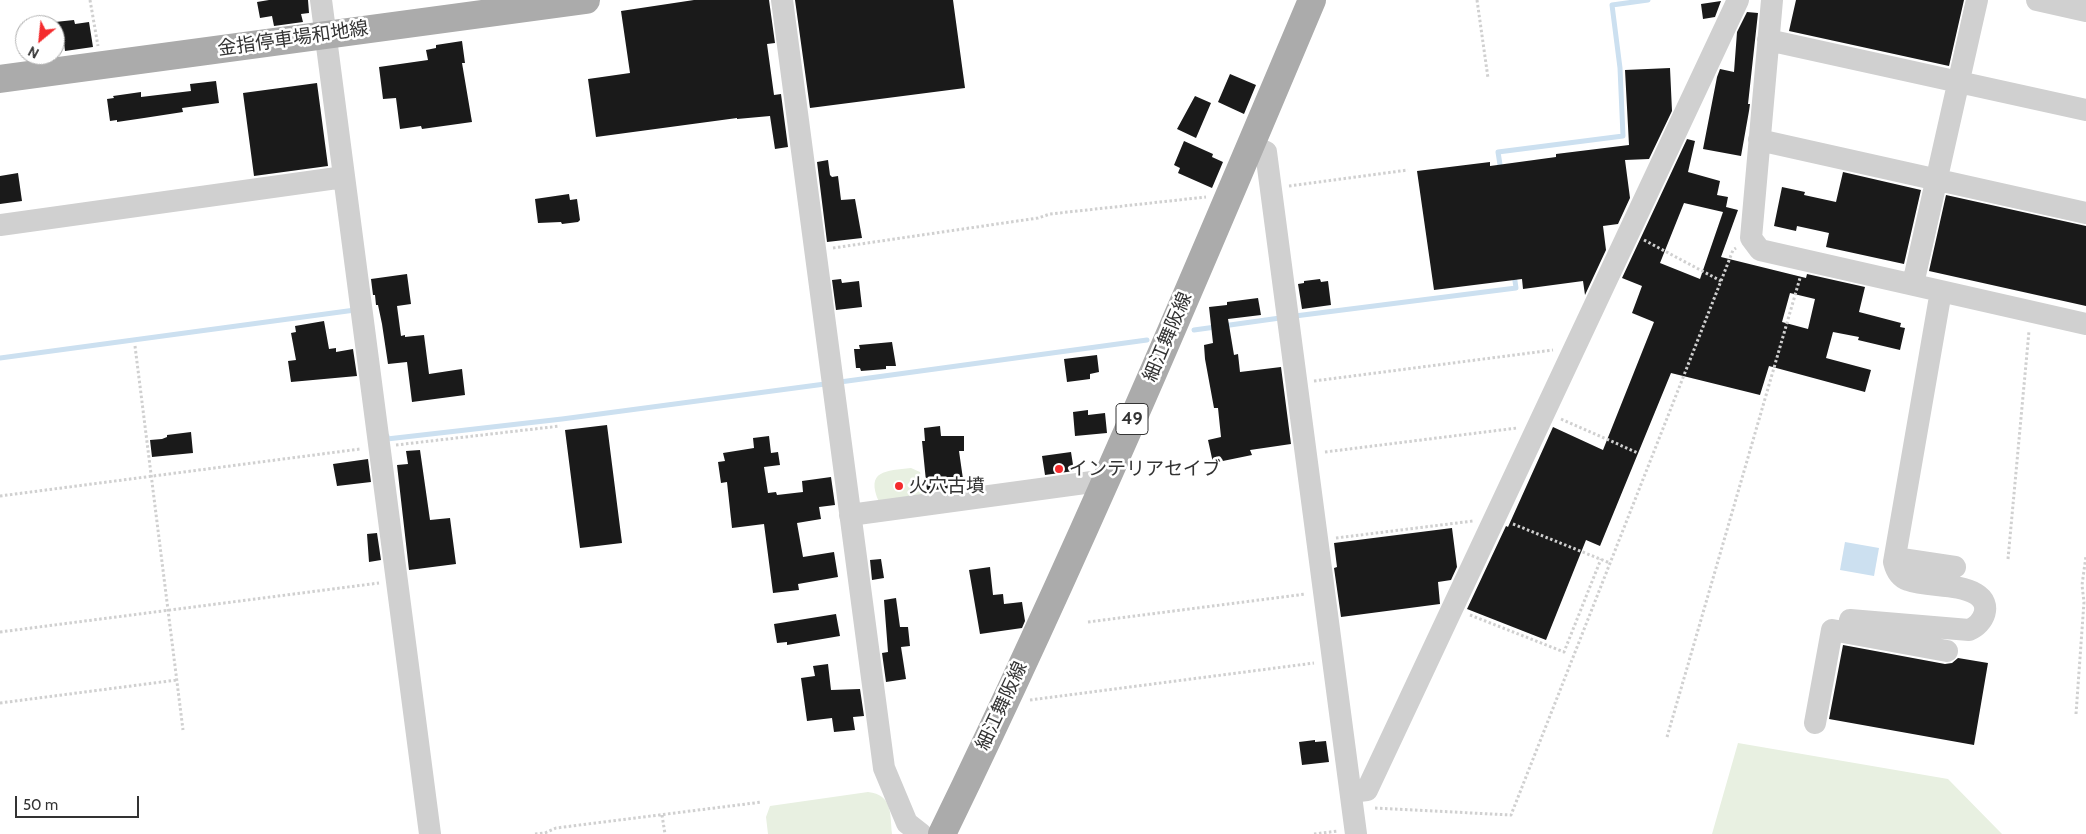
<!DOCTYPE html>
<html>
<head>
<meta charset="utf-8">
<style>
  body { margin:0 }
  #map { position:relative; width:2086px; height:834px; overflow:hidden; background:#fff; font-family:Cabin,sans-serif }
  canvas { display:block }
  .north { position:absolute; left:15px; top:15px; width:50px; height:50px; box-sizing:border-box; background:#fff; border:1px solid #adadad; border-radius:50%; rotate:208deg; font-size:14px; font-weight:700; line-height:20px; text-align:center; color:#333 }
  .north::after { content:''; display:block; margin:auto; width:18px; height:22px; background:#f42b2d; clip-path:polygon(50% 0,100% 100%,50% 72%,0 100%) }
  .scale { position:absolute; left:15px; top:796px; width:124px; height:22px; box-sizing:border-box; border:2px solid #333; border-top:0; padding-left:6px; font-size:15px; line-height:18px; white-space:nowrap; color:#333; -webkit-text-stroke:4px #fff; paint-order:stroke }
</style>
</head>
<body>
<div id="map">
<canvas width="2086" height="834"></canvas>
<div class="north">N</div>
<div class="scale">50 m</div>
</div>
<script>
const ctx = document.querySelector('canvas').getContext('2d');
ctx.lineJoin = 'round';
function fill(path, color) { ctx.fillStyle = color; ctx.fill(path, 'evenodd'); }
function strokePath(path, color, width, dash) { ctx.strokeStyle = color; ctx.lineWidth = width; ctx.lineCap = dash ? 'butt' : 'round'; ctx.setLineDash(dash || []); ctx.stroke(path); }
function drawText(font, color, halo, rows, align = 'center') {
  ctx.font = font + ' Cabin,"Noto Sans JP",sans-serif'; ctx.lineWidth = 5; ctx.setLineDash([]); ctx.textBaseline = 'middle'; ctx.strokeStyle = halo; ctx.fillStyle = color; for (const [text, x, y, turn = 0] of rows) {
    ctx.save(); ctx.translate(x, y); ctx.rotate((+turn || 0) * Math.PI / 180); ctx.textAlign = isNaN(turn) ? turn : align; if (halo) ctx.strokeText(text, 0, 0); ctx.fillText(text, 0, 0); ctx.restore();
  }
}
const green = new Path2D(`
  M911,468L920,472L924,489L923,495L879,502C865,470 886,471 911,468Z
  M1738,743L1948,779L2002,834H1712Z
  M868,792C893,795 890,814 892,834H768L766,817L770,806Z`);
const water = new Path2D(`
  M1845,542L1879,548L1874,576L1840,570Z`);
const stream = new Path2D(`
  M1501,171L1498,152L1623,136L1620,68L1612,5L1648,0
  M1295,316L1516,288L1514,274
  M1194,330L1280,318
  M0,358L355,310
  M840,382L1147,340
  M387,436V439L562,419L825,384`);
const building = new Path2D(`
  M269,0H308L309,13L301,14L303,22L274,26L272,16L260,18L257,2Z
  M694,0H769L775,43L767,44L774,95L781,94L788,147L775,149L770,116L737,119V118L596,137L588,79L630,73L621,11Z
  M795,0H953L965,88L810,108Z
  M1796,0H1964L1949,66L1789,31Z
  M1721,1L1715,17L1703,19L1701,4Z
  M1747,12L1758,13L1748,104H1750L1749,111L1741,156L1703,149L1717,77L1720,69L1734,72L1737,32Z
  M74,20L75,24L89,22L93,47L65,51L63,35L57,36L55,22Z
  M462,41L465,63H462L472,122L422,129L421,126L400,129L396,98L383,99L379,67L428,60L426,50L436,48V45Z
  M1670,68L1672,111L1649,159L1625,160L1630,198L1618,224L1603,226L1606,250L1585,295L1583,281L1523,289L1522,279L1434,290L1417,171L1490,162V166L1556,157V154L1629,145L1625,70Z
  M1230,74L1256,85L1244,114L1218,102Z
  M216,81L219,103L182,108L183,112L144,118L117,122V120L110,121L107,99L114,98L113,96L141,92V97L191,91L190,84Z
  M317,83L328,166L254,176L243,93Z
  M1195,96L1211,103L1196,138L1177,129Z
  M1687,139L1695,141L1688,172L1720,181L1717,195L1728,197L1726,207L1738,210L1721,257L1806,278L1807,274L1865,287L1859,312L1901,323L1900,327L1905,328L1900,350L1858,340L1859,337L1833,332L1826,358L1871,370L1865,392L1769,366L1760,395L1671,373L1600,546L1586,540L1546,640L1467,609L1506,526L1508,527L1553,427L1603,450L1654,322L1632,313L1642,286L1622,278ZM1684,203L1723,212L1700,279L1660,263ZM1790,293L1815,299L1808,329L1782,322Z
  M1184,141L1213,154L1212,157L1223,162L1212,188L1178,173L1180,168L1174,165Z
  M828,160L830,175L832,177L838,176L841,200L855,199L862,238L827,242L817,162Z
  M1843,172L1921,190L1904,264L1826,247L1829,233L1797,226L1796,231L1774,226L1782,187L1805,192L1804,195L1836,202Z
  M18,173L22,201L0,204V176Z
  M569,194L570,200L577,199L580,220L578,222L562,224L561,222L538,223L535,199Z
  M1946,195L2086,226V306L1929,271Z
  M407,274L411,304L397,306L401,336L405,335V337L424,335L429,374L462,369L465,395L412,402L407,362L388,364L382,324L378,305H376L375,295H373L371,279Z
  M841,279L842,283L859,281L862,307L836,310L832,280Z
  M1320,279L1321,282L1328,281L1331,305L1302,309L1298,284L1304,283V281Z
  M1258,298L1261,315L1228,319L1234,355L1238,354L1240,372L1281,367L1291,444L1250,450L1252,455L1213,463L1208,440L1221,437L1218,408H1214L1205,359L1204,345L1213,343L1209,307L1227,305V302Z
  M324,321L329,349L336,348V352L353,349L357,376L291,382L288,361L296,360L291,333L296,332L295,326Z
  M892,342L896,366H886V369L861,371L860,368H856L854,349H860L859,345Z
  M1097,355L1099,372L1090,374V379L1067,382L1064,359Z
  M1088,410V415L1105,413L1107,433L1075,436L1073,412Z
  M607,425L622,543L580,548L565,430Z
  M940,426L941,436H964V451H959L964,486L927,491L922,441H925L924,428Z
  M191,432L193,453L152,457L150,440L162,439L167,437V435Z
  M769,436L771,453L778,452L780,465L764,467L768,493L776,492L777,495L803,492L802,481L831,477L835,505L819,507L821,519L797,523L803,557L834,552L838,577L798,584L799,590L773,593L764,524L732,528L727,482L721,483L718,462L725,461L723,453L754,448L753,438Z
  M420,450L430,520L450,518L456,564L409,570L397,465L408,464L406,451Z
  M1071,452L1074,471L1045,475L1042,456Z
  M368,459L371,482L337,486L333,464Z
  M1452,528L1457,567L1451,580L1438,582L1440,604L1341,617L1334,568L1337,567L1334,543Z
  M377,533L381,560L369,562L367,534Z
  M881,559L884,578L872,580L870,560Z
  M990,567L993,595L1003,594L1004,604L1022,602L1025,621L1022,628L980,634L969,570Z
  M896,598L900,627H908L910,646L901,647L906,679L886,682L882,653L888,652L884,600Z
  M836,614L840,636L787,645V642L777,643L774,624Z
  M1843,645L1945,664L1952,663L1958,658L1988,663L1974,745L1829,719Z
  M828,664L831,690L860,689L864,716L853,717L855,730L834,732L832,718L807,721L801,678L815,676L813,666Z
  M1315,740V742L1326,741L1329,762L1302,765L1299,742Z`);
const path = new Path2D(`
  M90,0L98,46
  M1477,0L1488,78
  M1289,186L1408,170
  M1644,240L1721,281
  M833,248L1038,218L1050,214L1206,197
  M135,346L183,730
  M1314,381L1553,350
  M1561,419L1638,453
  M396,445L560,426
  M1325,452L1517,428
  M0,496L360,449
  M1513,524L1610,563
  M1336,538L1473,521
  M2008,559L2029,331
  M1470,615L1564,652L1601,559
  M1088,622L1306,594
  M0,632L379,583
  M1030,700L1314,663
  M0,703L177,680
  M2076,714L2084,602L2082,585L2086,556
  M1667,737L1800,278
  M1375,808L1511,815L1721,281L1733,250L1736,248
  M662,815L665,834
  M535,834L545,833L556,828L762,802
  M1314,834L1338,831`);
const minor = new Path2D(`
  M321,0L430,834
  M782,0L884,768L907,823L921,834
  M1772,0L1751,238L1760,250L2086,324
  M2037,0L2086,11
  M1768,40L2086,110
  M1759,140L2086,213
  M1251,146L1266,152L1356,834
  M0,225L344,177
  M1915,275L1977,0
  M850,515L1092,482L1102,487
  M1895,558L1955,567
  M1848,633L1850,620L1969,630C1984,624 1993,604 1976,594C1958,583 1927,587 1908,580C1899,577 1896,570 1894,562L1941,291
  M1815,723L1832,630L1947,651
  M1351,792L1367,790L1738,0`);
const major = new Path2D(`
  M0,79L586,0
  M942,834C1075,561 1194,280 1312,0`);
const markers = [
  [1059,469,5,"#f42b2d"],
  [899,486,5,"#f42b2d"]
];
const shields = [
  [1132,419,32]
];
const shieldNames = [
  ["49",1132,419]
];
const streetNames = [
  ["金指停車場和地線",293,39,-8],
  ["細江舞阪線",1168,337,-67],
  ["細江舞阪線",1002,706,-65]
];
const poiNames = [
  ["インテリアセイブ",1069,469],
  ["火穴古墳",909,486]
];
fill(green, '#e8f0e1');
fill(water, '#cce0f0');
strokePath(stream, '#cce0f0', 5);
fill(building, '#1a1a1a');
strokePath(path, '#d0d0d0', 3, [2.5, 2.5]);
strokePath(minor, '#d0d0d0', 22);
strokePath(major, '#ababab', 28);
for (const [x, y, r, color] of markers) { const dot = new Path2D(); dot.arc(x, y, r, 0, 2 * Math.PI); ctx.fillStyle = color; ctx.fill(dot); strokePath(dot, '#fff', 2); }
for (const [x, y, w] of shields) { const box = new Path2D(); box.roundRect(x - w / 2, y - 15.5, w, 31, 4); ctx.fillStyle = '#fff'; ctx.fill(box); strokePath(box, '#333', 1); }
drawText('bold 18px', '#333', null, shieldNames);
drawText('19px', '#333', '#fff', streetNames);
drawText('19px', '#333', '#fff', poiNames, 'left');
</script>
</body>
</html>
